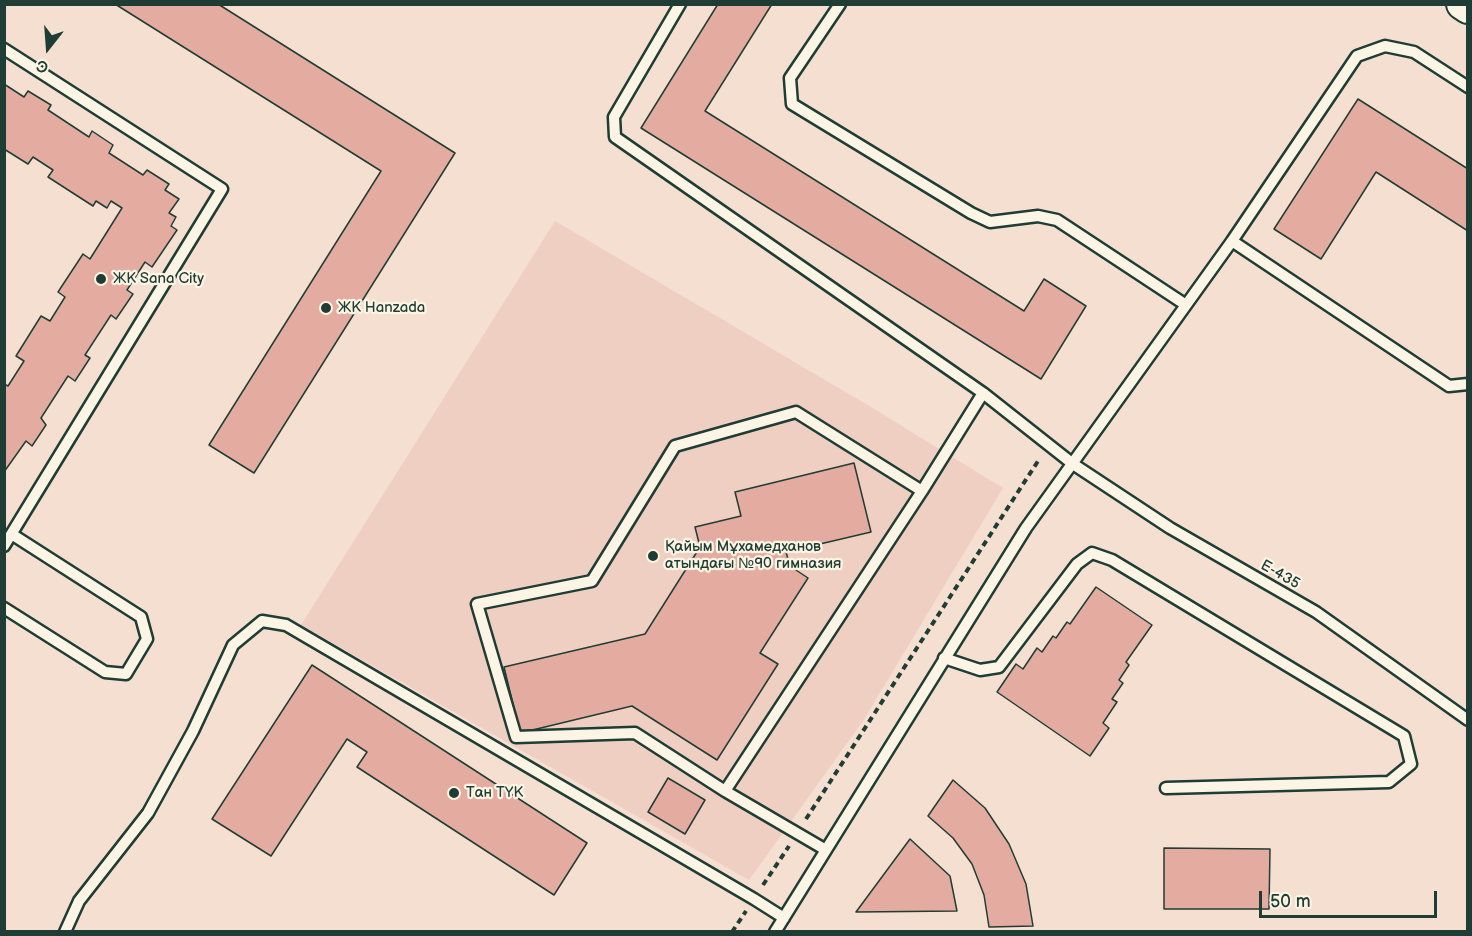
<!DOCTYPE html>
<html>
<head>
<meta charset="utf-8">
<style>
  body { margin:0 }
  #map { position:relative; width:1472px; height:936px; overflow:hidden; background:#f5dfd1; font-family:"Balsamiq Sans",sans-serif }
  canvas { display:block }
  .frame { position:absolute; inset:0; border:6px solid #1f3d34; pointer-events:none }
  .north { position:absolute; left:18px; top:18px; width:60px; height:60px; -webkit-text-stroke:4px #fcf5e5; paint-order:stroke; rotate:197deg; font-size:16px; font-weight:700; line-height:24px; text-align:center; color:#1f3d34 }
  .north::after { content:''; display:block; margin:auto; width:21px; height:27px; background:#1f3d34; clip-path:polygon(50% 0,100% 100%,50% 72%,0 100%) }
  .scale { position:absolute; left:1259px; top:891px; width:178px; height:27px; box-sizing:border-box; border:3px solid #1f3d34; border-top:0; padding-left:8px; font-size:18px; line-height:21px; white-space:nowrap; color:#1f3d34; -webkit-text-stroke:4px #fcf5e5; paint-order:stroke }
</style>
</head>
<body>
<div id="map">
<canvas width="1472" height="936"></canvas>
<div class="frame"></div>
<div class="north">С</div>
<div class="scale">50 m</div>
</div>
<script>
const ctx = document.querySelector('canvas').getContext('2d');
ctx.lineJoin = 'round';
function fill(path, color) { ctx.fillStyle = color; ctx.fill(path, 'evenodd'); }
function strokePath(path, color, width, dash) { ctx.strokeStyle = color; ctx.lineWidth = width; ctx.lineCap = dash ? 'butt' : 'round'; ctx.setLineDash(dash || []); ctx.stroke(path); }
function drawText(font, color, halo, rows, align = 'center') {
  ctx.font = font + ' "Balsamiq Sans",sans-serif'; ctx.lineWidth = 4.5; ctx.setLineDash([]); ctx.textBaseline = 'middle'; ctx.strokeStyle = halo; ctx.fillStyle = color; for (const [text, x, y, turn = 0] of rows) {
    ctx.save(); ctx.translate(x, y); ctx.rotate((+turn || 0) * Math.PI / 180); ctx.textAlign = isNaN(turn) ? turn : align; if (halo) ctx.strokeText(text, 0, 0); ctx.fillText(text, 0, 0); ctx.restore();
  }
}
const built = new Path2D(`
  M555,221L871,407L1003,488L863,721L749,880L301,625Z`);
const building = new Path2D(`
  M115,4H218L455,153L254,473L209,445L381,171Z
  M718,4H772L705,111L1024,311L1044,279L1086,306L1041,379L641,128Z
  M4,84L24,97L28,91L51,105L48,110L89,137L92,131L113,145L109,153L143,175L147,170L169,184L165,190L179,199L169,213L176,217L171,226L177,230L152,267L145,262L127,290L133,294L116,319L111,315L85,355L90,358L75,381L68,376L41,418L46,425L32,446L26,441L4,472V384L8,386L24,361L16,356L41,316L50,321L65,297L58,292L83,254L90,259L122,208L111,201L107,208L96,201L93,206L48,177L53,170L33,157L28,164L4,149Z
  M1358,99L1468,169V231L1376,172L1321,259L1274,229Z
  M854,463L871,532L786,552L790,566L808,578L760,653L778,664L717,760L632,706L520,733L504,667L645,634L700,547L695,527L741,516L735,492Z
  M1096,587L1152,625L1126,662L1129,665L1119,680L1123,683L1112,699L1117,702L1103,723L1109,728L1090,756L997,692L1016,664L1023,669L1037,648L1042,652L1053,636L1056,638L1067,622L1070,624Z
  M312,665L587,843L554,895L357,767L367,752L347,739L271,856L212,819Z
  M668,778L705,800L685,834L648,812Z
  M953,780L985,808L1009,844L1026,884L1033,926L989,927L984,895L972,864L953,838L928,816Z
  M910,839L950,876L957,911L856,912Z
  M1164,848L1270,849L1269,909H1164Z`);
const path = new Path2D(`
  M806,819L1040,458
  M763,885L789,846
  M732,932L746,911`);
const service = new Path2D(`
  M680,4L614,117L615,137L983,393L1073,464L1170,528L1316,612L1468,720
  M840,4L790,78L792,104L971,213L990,222L1038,216L1057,220L1186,305
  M4,49L222,189L4,546
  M1232,241L1449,386L1468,384
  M4,608L105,672L126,674L147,639L141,617L13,535
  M944,658L980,670L999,667L1077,564L1092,553L1112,560L1404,736L1411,764L1389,782L1166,788
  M725,791L635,733L516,737L477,604L592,581L675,446L796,412L922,491
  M826,850L725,791L922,491L983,393
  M65,932L79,901L148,813L193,731L233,645L262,621L286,625L754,899L784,918
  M775,932L1026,528L1232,241L1357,56L1385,46L1414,52L1468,87`);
const secondary = new Path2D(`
  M1462,4L1468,8`);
const markers = [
  [101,279,6,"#1f3d34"],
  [326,308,6,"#1f3d34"],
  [653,556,6,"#1f3d34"],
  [454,793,6,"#1f3d34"]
];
const poiNames = [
  ["ЖК Sana City",113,279],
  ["ЖК Hanzada",338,308],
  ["Қайым Мұхамедханов",665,547],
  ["атындағы №90 гимназия",665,564],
  ["Тан ТҮК",466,793]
];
const streetNames = [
  ["Е-435",1280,575,30]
];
fill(built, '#f0cfc3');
fill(building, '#e4aba1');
strokePath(building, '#1f3d34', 1.5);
strokePath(service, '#1f3d34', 15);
strokePath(secondary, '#1f3d34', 34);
strokePath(path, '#1f3d34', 4, [6, 4.5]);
strokePath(service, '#fcf5e5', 10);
strokePath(secondary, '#fcf5e5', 30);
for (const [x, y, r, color] of markers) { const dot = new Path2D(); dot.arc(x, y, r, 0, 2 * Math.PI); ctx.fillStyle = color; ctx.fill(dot); strokePath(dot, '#fcf5e5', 2); }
drawText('15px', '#1f3d34', '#fcf5e5', poiNames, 'left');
drawText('15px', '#1f3d34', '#fcf5e5', streetNames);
</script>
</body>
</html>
